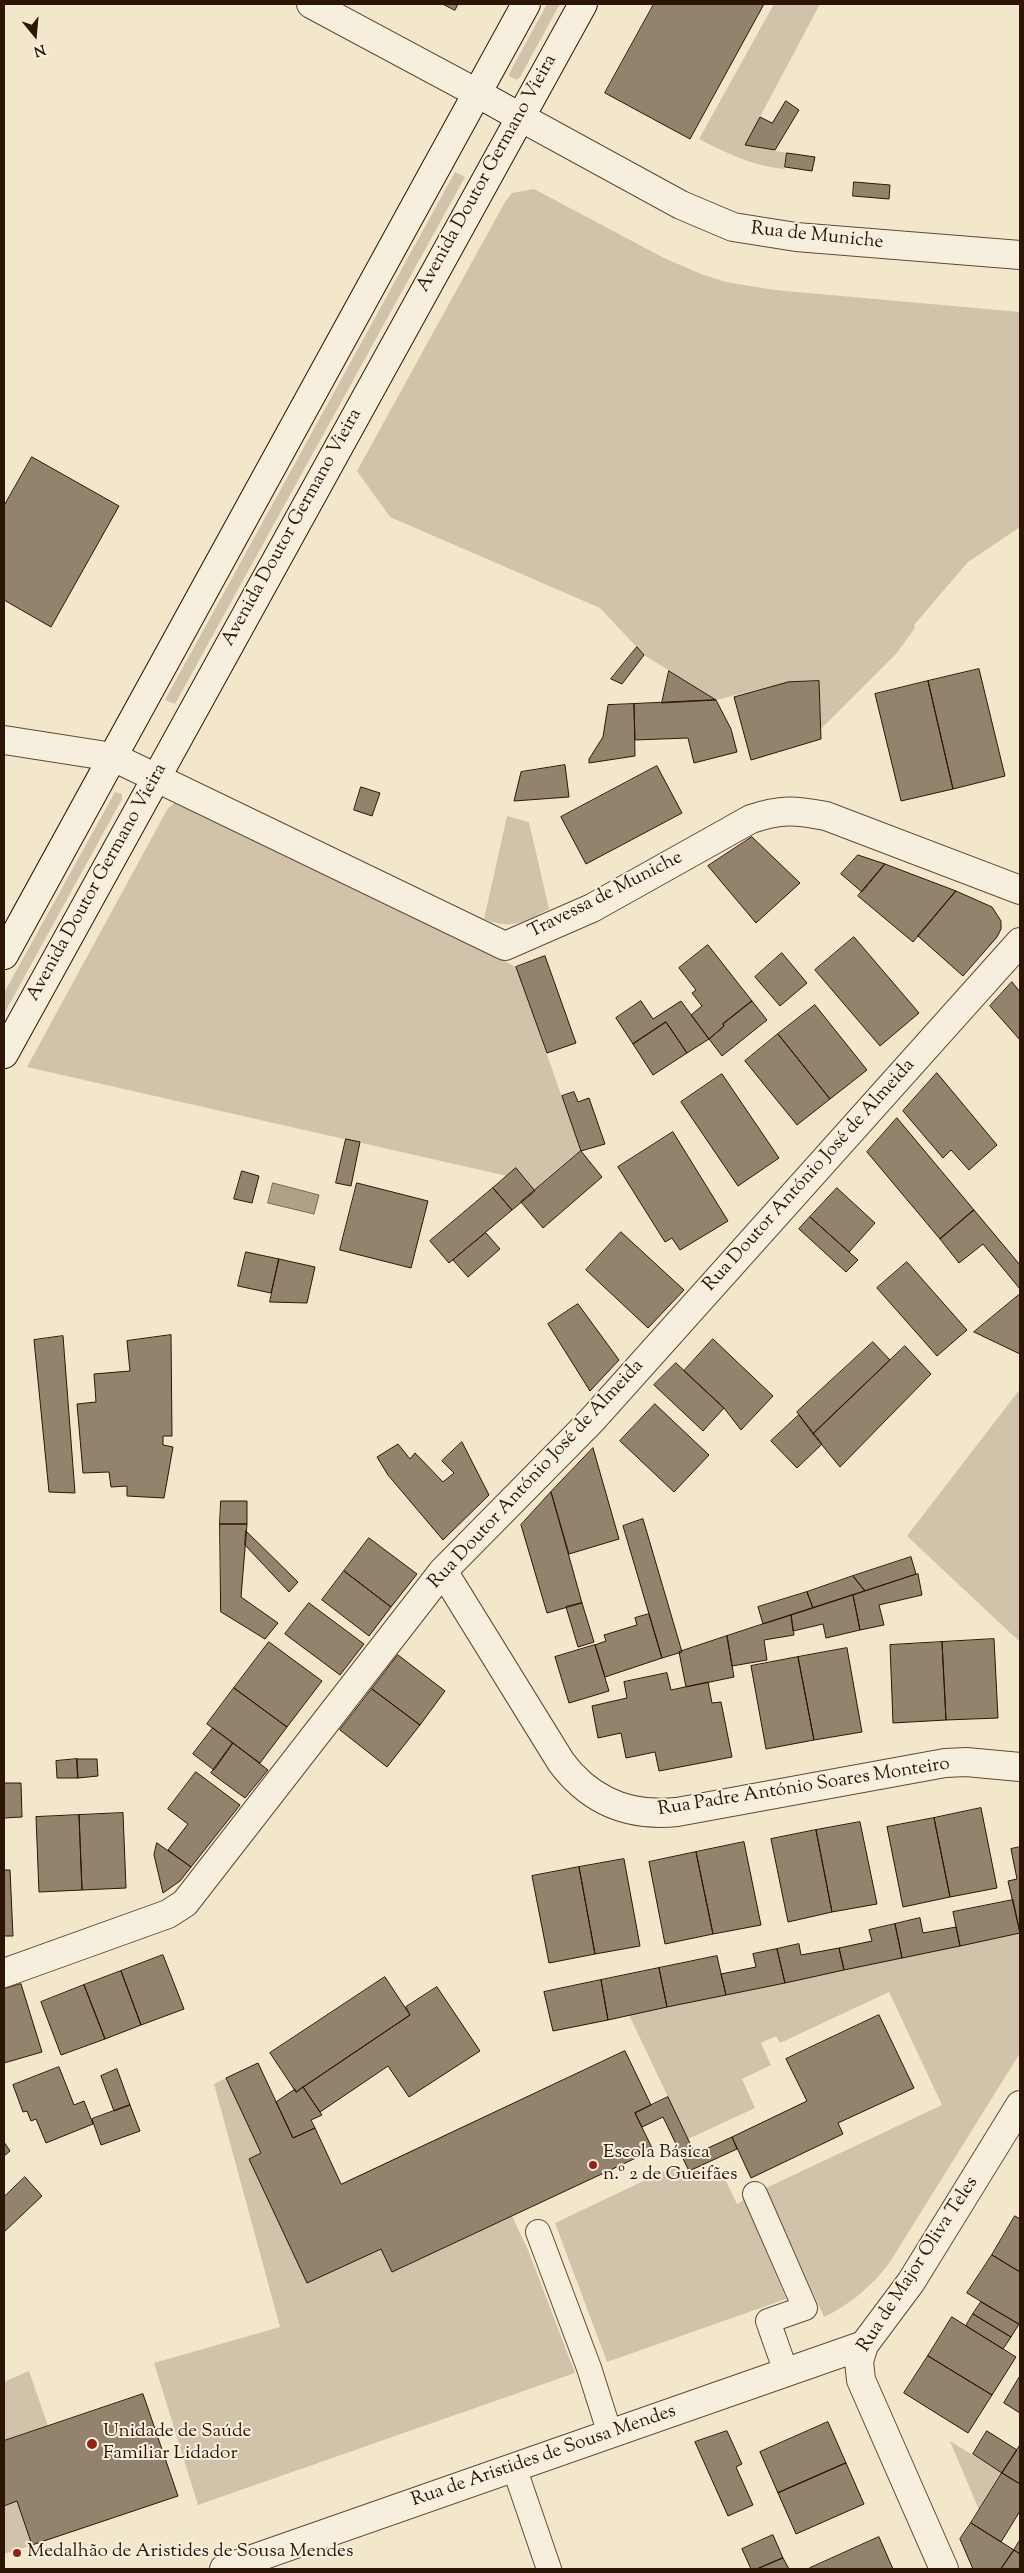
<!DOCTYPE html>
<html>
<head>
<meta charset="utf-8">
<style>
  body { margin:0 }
  #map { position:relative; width:1024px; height:2573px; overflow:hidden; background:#f3e7cb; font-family:"Sorts Mill Goudy",serif }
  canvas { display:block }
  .frame { position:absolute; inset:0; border:5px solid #2c1505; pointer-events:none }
  .north { position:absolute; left:10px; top:10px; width:50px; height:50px; -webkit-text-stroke:4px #f7efdd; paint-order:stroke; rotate:163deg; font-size:14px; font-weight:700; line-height:20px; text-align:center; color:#2c1505 }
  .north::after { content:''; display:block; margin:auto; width:18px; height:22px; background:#2c1505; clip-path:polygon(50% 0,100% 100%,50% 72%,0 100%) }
</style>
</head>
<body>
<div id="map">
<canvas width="1024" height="2573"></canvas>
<div class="frame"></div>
<div class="north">N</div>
</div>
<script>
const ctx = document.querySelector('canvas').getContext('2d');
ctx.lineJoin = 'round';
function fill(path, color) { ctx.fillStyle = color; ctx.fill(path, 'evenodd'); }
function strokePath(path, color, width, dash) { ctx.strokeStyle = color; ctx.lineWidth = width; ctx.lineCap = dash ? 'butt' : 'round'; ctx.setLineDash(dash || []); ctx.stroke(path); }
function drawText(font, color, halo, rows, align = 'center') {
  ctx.font = font + ' "Sorts Mill Goudy",serif'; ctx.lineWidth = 4; ctx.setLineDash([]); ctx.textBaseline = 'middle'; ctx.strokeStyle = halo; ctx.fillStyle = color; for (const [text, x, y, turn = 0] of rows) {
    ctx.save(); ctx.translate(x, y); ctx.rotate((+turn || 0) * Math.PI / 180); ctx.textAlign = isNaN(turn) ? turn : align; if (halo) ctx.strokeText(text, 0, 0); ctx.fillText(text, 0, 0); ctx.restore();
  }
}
const green = new Path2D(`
  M547,4H560L520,77L517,80L509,76L510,72Z
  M774,4H820L745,145L787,153L784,169C753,166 726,153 699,139Z
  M455,172L465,177L175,704L165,700Z
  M534,189L664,258L701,274L726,282L775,290L1020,312V527L968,562L914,625L915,628L896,654L821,729L819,681L788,682L716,700L644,655L600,608L390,517L357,471L505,202L512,193Z
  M115,792L122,794V799L4,1014V993Z
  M177,801L203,809L516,967L581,1151L535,1191L516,1169L507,1176L27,1067L168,808Z
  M507,816L529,822L549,909C523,923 513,930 484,919Z
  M1020,1389V1642L907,1536Z
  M1020,1933V2053L890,2262C872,2286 851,2304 824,2317L766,2188L942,2105L889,1992L780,2043L776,2036L761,2043L771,2065L742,2079L755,2108L688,2139L629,2015Z
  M226,2078L261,2153L249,2159L381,2249L392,2272L512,2216L528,2250L575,2373L198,2505L154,2363L280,2327L214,2084Z
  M679,2164L687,2178L718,2165L737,2204L744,2200L786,2299L607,2362L555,2223Z
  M29,2371L48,2426L4,2441V2382Z
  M950,2441L1002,2473L979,2510Z
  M17,2501L32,2545L4,2554V2506Z`);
const water = new Path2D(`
  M273,1183L319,1195L314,1214L268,1203Z`);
const building = new Path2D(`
  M443,4H458L455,10Z
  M654,4H764L690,139L605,93Z
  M786,101L799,110L775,150L745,145L760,117L772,123Z
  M787,153L815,157L812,171L785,167Z
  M854,182L890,185L889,199L853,196Z
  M32,457L119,506L51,627L4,600V506Z
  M637,647L644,655L622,684L611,679Z
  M979,669L1005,776L953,789L928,681Z
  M669,671L716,700L662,703Z
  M819,681L821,739L751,760L734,697L788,682Z
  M928,681L953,789L901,801L875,694Z
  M716,700L731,729L737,752L694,763L688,738L635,740L634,704Z
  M634,704L635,756L589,763V759L603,737L608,705Z
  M565,765L569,797L514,801L521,772Z
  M657,766L682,813L586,864L561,817Z
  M361,787L380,793L372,816L354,810Z
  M752,837L800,883L756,923L708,866Z
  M858,855L885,864L862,892L841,874Z
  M885,864L956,891L913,942L858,896Z
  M956,891L992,907L1001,921V929L997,937L963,976L918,936Z
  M854,937L919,1013L880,1046L815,970Z
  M708,945L752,1001L723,1024L724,1026L709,1039L691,1015L702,1006L692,993L696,990L679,968Z
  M782,953L807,983L780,1006L755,977Z
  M545,956L576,1043L547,1053L516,967Z
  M1012,982L1020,992V1040L990,1006Z
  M641,1001L653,1019L681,1001L709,1039L687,1053L666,1022L633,1044L616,1018Z
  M752,1001L767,1020L722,1056L709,1039L724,1026L723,1024Z
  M815,1005L867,1070L830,1099L778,1034Z
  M666,1022L687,1053L653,1075L633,1044Z
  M778,1034L830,1099L797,1125L745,1061Z
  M937,1073L997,1145L969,1170L951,1150L943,1158L903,1111Z
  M722,1074L779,1158L738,1186L681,1102Z
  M574,1092L578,1102L589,1098L605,1144L581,1151L562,1096Z
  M897,1118L974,1210L940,1239L867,1152Z
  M673,1132L728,1221L680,1250L672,1238L665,1242L618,1167Z
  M346,1139L360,1142L351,1186L336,1183Z
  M581,1151L602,1177L543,1228L521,1202Z
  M516,1168L535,1191L512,1210L493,1188Z
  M242,1171L259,1176L252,1203L234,1199Z
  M357,1183L428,1201L411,1268L340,1250Z
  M493,1188L512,1210L449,1263L430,1241Z
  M837,1188L875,1223L849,1252L810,1217Z
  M974,1210L1020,1265V1289L983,1244L959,1263L940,1239Z
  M810,1217L858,1260L846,1272L799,1229Z
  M621,1232L684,1290L648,1328L586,1270Z
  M486,1233L500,1249L468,1277L453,1260Z
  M246,1252L279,1259L271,1293L238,1286Z
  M279,1259L315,1267L307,1303L270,1302Z
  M907,1262L967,1330L937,1356L877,1288Z
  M1020,1294V1354L974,1332Z
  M578,1304L619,1360L590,1391L548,1324Z
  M171,1335L172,1436H163V1445L173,1447L164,1498L127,1496V1486L111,1487L109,1472L83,1473L77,1404L96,1402L94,1374L130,1371L127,1341Z
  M63,1336L75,1493L49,1492L34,1340Z
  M713,1339L773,1396L741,1430L724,1408L684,1371Z
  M873,1342L890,1360L813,1434L797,1412Z
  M905,1346L931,1374L840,1467L813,1434Z
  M676,1363L724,1408L703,1431L654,1385Z
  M655,1404L709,1455L674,1492L620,1441Z
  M799,1415L822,1444L797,1468L771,1441Z
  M462,1442L489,1495L443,1540L388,1475L377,1457L398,1444L410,1459L415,1453L443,1482L454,1473L442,1461Z
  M593,1448L619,1539L569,1554L551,1492Z
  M551,1492L582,1603L547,1613L521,1525Z
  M221,1501H247V1524H220Z
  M643,1519L682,1652L662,1658L623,1526Z
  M220,1524H247L241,1597L278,1623L265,1639L221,1612Z
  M246,1531L298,1582L289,1592L245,1545Z
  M369,1538L417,1574L391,1607L344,1571Z
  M911,1557L916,1574L865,1591L853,1576Z
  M344,1571L391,1607L369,1636L322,1600Z
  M918,1574L922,1595L879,1605L884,1625L860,1630L853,1595Z
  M853,1576L865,1591L813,1608L807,1592Z
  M807,1592L813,1608L763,1624L758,1607Z
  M853,1595L860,1630L826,1638L823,1624L793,1631L791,1615Z
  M309,1603L364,1644L340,1675L285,1634Z
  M582,1603L594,1642L578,1647L566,1607Z
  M649,1614L662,1658L605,1677L595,1645L606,1641L604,1635L637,1625L635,1618Z
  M791,1615L794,1635L764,1640L767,1660L732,1666L727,1636Z
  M727,1636L734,1677L686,1687L679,1652Z
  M994,1639L998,1718L946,1720L942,1642Z
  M269,1642L322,1681L287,1727L234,1688Z
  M942,1642L946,1720L893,1723L890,1645Z
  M595,1645L609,1691L569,1703L555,1657Z
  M847,1648L862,1732L814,1740L798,1657Z
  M398,1655L445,1691L420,1725L372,1689Z
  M798,1657L814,1740L766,1749L751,1666Z
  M667,1673L671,1690L708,1682L712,1703L721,1702L732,1757L659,1771L655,1752L626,1758L621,1733L598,1738L592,1706L627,1698L624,1682Z
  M234,1688L287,1727L260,1763L207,1724Z
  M372,1689L420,1725L387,1767L340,1730Z
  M213,1728L233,1743L214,1770L193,1754Z
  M233,1743L268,1770L245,1798L211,1773Z
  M77,1759H97L98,1776L78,1778Z
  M77,1759L78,1778H57L56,1761Z
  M196,1772L240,1805L191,1867L168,1850L188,1824L168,1809Z
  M4,1783H21L22,1817L4,1818Z
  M981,1808L997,1888L950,1897L934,1818Z
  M123,1813L126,1888L82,1890L79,1815Z
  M79,1815L82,1890L39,1892L36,1817Z
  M934,1818L950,1897L903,1907L887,1827Z
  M860,1822L877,1904L832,1912L816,1830Z
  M816,1830L832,1912L788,1922L771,1839Z
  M744,1842L761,1925L713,1934L696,1852Z
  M157,1843L191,1867L180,1881L163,1893L154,1855Z
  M1020,1847V1933L1008,1881L1017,1879L1011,1849Z
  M696,1852L713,1934L665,1944L649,1862Z
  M624,1859L640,1946L595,1954L579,1867Z
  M579,1867L595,1954L549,1963L532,1876Z
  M4,1870H10L13,1936H4Z
  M1013,1900L1020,1933L960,1946L953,1912Z
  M920,1918L923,1933L956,1927L960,1946L902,1958L895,1924Z
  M895,1924L902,1958L844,1970L839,1948L872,1941L869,1930Z
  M799,1944L801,1955L839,1948L844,1970L785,1983L777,1949Z
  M777,1949L785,1983L726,1995L721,1974L756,1967L753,1954Z
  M163,1955L184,2009L141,2025L121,1971Z
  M717,1956L726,1995L667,2007L659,1968Z
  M659,1968L667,2007L608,2020L601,1980Z
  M121,1971L141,2025L105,2039L84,1985Z
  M385,1977L410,2015L296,2092L270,2053Z
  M601,1980L608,2020L553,2031L544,1992Z
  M21,1984L42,2052L4,2063V1989Z
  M84,1985L105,2039L61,2055L41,2002Z
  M437,1987L480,2051L409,2097L388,2066L320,2112L303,2087L410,2015L406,2007Z
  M879,2015L914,2088L838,2123L843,2134L751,2178L732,2137L807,2101L786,2059Z
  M625,2051L651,2105L635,2113L653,2150L392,2272L381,2249L307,2283L249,2159L261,2153L226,2078L258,2063L293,2138L315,2128L341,2184Z
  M59,2067L74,2105L84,2101L93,2124L46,2143L36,2119L31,2121L27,2111L23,2112L13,2085Z
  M117,2069L130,2105L114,2111L101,2076Z
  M303,2087L322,2115L311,2120L315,2128L293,2138L276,2102L295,2089L296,2092Z
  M668,2097L695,2154L732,2137L737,2149L689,2171L663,2117L642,2127L635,2113Z
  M130,2105L140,2131L101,2145L92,2119Z
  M4,2142L10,2151L4,2156Z
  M25,2177L42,2196L4,2232V2197Z
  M1015,2216L1020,2219V2272L992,2255Z
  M992,2255L1020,2272V2325L967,2293Z
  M981,2302L1019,2324L1011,2337L973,2314Z
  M973,2314L1011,2337L1003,2349L966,2326Z
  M952,2317L1016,2357L992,2395L928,2356Z
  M928,2356L992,2395L968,2433L904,2393Z
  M1020,2376V2413L1004,2403Z
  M143,2394L178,2496L32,2545L17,2501L4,2506V2441Z
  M828,2422L846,2463L778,2493L760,2452Z
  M727,2431L742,2464L736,2467L753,2505L728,2516L695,2442Z
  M987,2431L1017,2450L1002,2473L973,2454Z
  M1020,2445V2484L1002,2473Z
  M846,2463L864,2504L796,2534L778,2493Z
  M1002,2473L1020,2484V2511L1001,2542L971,2523Z
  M971,2523L1014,2550L1001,2569H973L960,2539Z
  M773,2535L783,2558L757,2569H751L742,2549Z
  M879,2537L893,2569H811L810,2568Z
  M1020,2540V2554L1014,2550Z
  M1014,2550L1020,2554V2569H1001Z
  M783,2558L789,2569H757Z`);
const service = new Path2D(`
  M755,2194L805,2308L768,2321L786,2372
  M538,2232L589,2368L610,2434
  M514,2467L549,2569`);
const minor = new Path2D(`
  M311,4L477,93
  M520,117L681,205L733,227L796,237L1020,255
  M4,740L113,757L505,946L592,908L751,819C781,809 795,810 826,816L1020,890
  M443,1571L561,1762C590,1801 629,1817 677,1812L945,1763L966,1762L1020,1767
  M4,1973L168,1914L185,1903L443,1571L592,1420L1020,942
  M224,2569L864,2345
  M944,2569L861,2380L859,2361L864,2345L911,2282L1020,2105`);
const secondary = new Path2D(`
  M477,93L520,117
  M4,955L526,4
  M4,1054L583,4`);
const markers = [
  [593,2165,5,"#8f2418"],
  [92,2444,6,"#8f2418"],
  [17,2553,5,"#8f2418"]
];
const streetNames = [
  ["Avenida Doutor Germano Vieira",488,174,-61],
  ["Rua de Muniche",817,237,6],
  ["Avenida Doutor Germano Vieira",293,528,-61],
  ["Avenida Doutor Germano Vieira",98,883,-61],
  ["Travessa de Muniche",606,896,-27],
  ["Rua Doutor António José de Almeida",810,1176,-48],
  ["Rua Doutor António José de Almeida",537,1475,-47],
  ["Rua Padre António Soares Monteiro",804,1788,-9],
  ["Rua de Major Oliva Teles",919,2265,-57],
  ["Rua de Aristides de Sousa Mendes",544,2457,-19]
];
const poiNames = [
  ["Escola Básica",603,2154],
  ["n.º 2 de Gueifães",603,2176],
  ["Unidade de Saúde",103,2433],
  ["Familiar Lidador",103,2455],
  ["Medalhão de Aristides de Sousa Mendes",27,2553]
];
fill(green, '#d1c3a9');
fill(water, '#afa088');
strokePath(water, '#7b6854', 1);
fill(building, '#93826c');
strokePath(building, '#2c1505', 1);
strokePath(service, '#5e4a36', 26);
strokePath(minor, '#5e4a36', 30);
strokePath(secondary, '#2c1505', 30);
strokePath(service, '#f7efdd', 24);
strokePath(minor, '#f7efdd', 28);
strokePath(secondary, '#f7efdd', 28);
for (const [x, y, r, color] of markers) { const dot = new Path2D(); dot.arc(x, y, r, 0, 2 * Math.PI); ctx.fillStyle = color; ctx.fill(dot); strokePath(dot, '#f7efdd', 2); }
drawText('19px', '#2c1505', '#f7efdd', streetNames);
drawText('19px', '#2c1505', '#f7efdd', poiNames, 'left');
</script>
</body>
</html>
